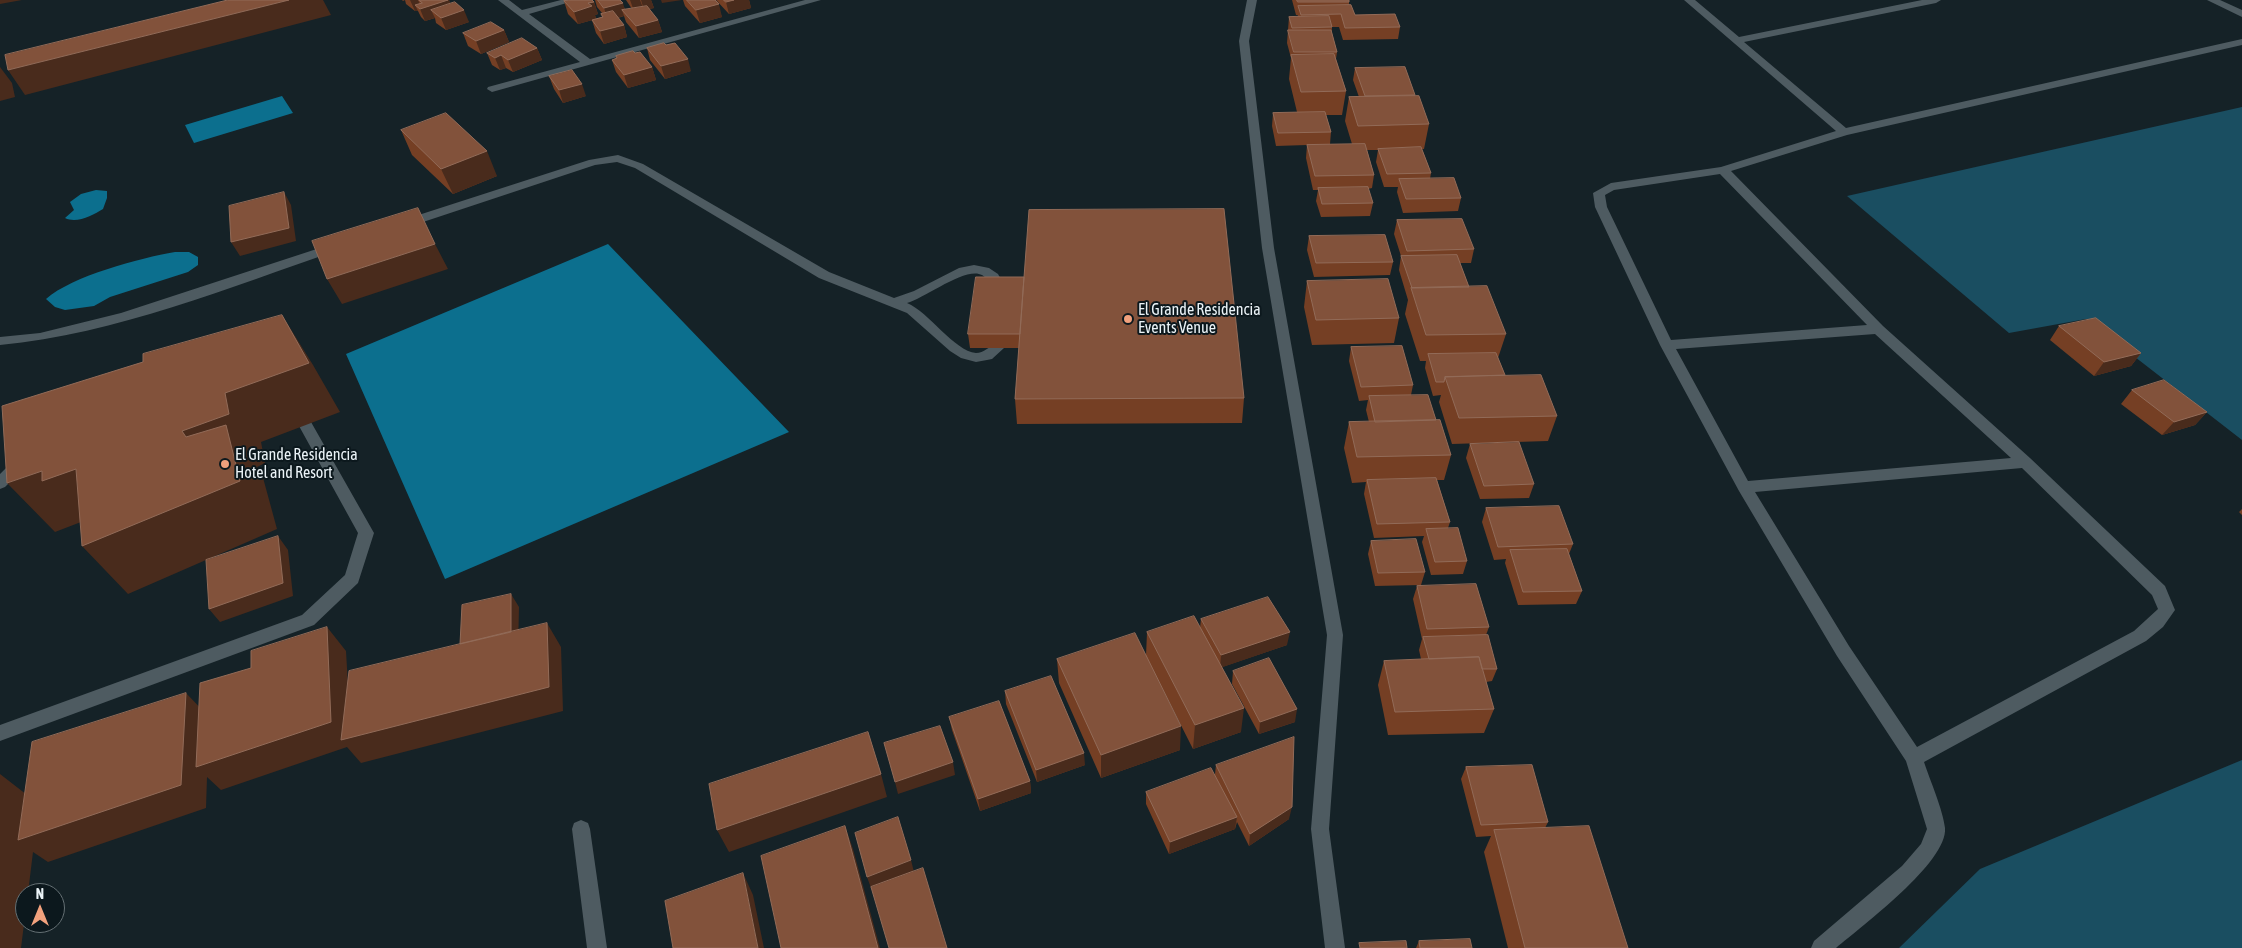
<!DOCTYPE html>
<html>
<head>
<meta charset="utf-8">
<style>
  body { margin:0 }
  #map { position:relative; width:2242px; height:948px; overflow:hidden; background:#152227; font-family:"Asap Condensed",sans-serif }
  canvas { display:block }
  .north { position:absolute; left:15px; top:883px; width:50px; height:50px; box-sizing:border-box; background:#0c181d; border:1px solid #657074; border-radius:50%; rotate:0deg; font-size:14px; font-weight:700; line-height:20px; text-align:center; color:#ebf3f7 }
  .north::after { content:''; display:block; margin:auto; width:18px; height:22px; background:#f1a17d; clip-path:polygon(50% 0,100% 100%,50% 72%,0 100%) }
</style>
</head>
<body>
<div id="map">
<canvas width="2242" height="948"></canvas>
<div class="north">N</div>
</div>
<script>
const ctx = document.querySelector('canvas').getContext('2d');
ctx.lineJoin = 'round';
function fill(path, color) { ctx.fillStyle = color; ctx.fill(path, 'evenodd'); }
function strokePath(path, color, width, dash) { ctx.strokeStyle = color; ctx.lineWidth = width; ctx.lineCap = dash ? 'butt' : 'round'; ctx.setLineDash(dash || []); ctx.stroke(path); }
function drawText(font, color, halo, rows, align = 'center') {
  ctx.font = font + ' "Asap Condensed",sans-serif'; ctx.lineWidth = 4; ctx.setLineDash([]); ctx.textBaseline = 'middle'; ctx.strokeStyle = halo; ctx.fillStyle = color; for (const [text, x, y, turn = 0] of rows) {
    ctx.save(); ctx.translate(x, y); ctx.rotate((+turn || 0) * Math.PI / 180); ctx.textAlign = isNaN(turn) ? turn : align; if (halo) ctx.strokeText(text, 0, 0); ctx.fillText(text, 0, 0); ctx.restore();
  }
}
const green = new Path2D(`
  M2242,107V440L2086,319L2009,333L1847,196Z
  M2242,760V948H1899L1980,869Z`);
const water = new Path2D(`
  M282,96L293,113L194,143L185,125Z
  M96,190L107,191V198L103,209C93,215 77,224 65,218L74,210L70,202L81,194Z
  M608,244L789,432L445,579L346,354Z
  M175,252H189L198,257V265L188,272L110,297L94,306L65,310L55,307L46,299C72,276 140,258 175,252Z`);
const minor = new Path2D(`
  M498,0H509L522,10L561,0H577L529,14L590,59L805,0H821L492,92L487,89L488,87L580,62Z
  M1247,0H1257L1249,41L1274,248L1343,635L1329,829L1345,948H1325L1311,829L1327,635L1262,248L1239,41Z
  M1684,0H1695L1739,37L1922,0H1941L1936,3L1744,42L1846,128L2242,39V45L1847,135L1731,171L1883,326L2030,458L2165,586L2175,610L2163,627L2146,641L1924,762C1930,780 1943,810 1945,828C1948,862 1862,926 1836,948H1811L1814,941L1902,866L1921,844L1927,829L1906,761L1837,656L1739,491L1660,345L1595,207L1593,193L1611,183L1721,167L1836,131ZM1720,174L1867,325L1671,340L1607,207L1605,195L1614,190ZM1875,334L2011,458L1748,481L1676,349ZM2022,468L2152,595L2158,609L2134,631L1917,747L1849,646L1755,492Z
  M2207,0H2220L2242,10V17Z
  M618,155L643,164L829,272L894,298L914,291L959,268L974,265L989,268L998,274L1007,290L1006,293H996C992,286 989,279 982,275C966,266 925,298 907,303C929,312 954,351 976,353C984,353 989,346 997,344L1004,348L992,359L987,360L976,362L961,358L950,351L907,313L819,278L635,168L617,162L595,165L408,227H400L398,224L400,221L589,160Z
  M335,243L339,244L341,247L339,250C229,287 117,334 0,345V337L40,333L121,313Z
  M306,421L311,422L374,533L358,583L314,625L0,741V725L302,615L345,575L358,533L299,426Z
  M20,458L25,459L27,463L25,467L5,487L0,489V474L15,459Z
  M581,820L588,823L590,829L607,948H587L572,829L574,823Z`);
const wall = new Path2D(`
  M402,0H449L450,4L469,22L446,30L436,23L435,18L425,21L421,17L418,11H415L406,4L405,0L403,1Z
  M595,0H620L625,9H632L626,0H651L654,8L649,9L658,20L662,32L639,38L626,22L624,16L618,18L624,25L627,37L604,44L596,33L592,20L602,17L601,14L602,13L597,7Z
  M683,0H715L722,17L700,23L685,6Z
  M716,0H749L751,8L729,14Z
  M1292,0H1349V5L1355,15L1400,27L1398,39L1343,40L1339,27H1332V33L1337,52L1336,59L1346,91L1342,115H1326L1331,132L1330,144H1352L1345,121L1349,97H1359L1353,80L1355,68L1415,95L1429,124L1424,149H1422L1431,173L1430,179L1461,198L1458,211L1403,213L1397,192L1398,187H1384L1376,162L1378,150H1367L1374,175L1372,188L1368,189L1373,203L1370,216L1321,217L1316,201L1318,190H1313L1306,158L1307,145L1276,146L1272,126L1273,113L1297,112L1289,79L1291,58L1287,43L1289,17H1297L1298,15H1296Z
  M564,1L594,2L598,14L595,15L596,19L578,24L568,14Z
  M504,30L509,42L481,54L468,46L463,33Z
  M537,48L542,60L513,72L506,68L500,70L492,65L487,53Z
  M647,48L691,71L665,79L650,60Z
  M635,53L652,67L656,80L628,88L616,72L612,60L617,58L616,56Z
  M549,76L586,96L563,103L554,89Z
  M401,130L497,176L453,194L412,155Z
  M1397,220L1474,249L1471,263H1460L1469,287L1506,334L1498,358L1505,375L1557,416L1548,441L1452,444L1439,402L1441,395L1433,396L1425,368L1426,361H1420L1405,314L1408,300L1399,270L1401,256L1394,234Z
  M1309,236L1393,262L1390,275L1314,277L1307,250Z
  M976,277L1244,398L1242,423L1017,424L1015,399L1019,348H970L968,334Z
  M1307,281L1399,318L1394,343L1312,345L1304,307Z
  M2059,326L2141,353L2131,366L2094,376L2050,340Z
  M1351,347L1413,385L1411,395L1436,420L1451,455L1444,480H1437L1450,522L1448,528L1467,561L1463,574L1431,575L1422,542L1424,536L1374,538L1364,494L1366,482L1352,483L1344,448L1349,422H1369L1366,410L1368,400L1359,401L1349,361Z
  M2132,390L2207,412L2195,425L2162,435L2121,404Z
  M1470,444L1534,484L1529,498L1480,499L1466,458Z
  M1486,508L1573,544L1569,554L1582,591L1576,604L1518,605L1505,563L1506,559L1494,560L1482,522Z
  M2242,509V515L2239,512Z
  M1371,541L1425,572L1421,585L1375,586L1368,554Z
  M1417,586L1489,627L1486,635L1497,669L1492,681L1486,682L1494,709L1484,733L1388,735L1378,685L1384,661L1421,659L1419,650L1422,639L1413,599Z
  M1201,619L1287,645L1222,667L1241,732L1193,749L1154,672L1180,750L1101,778L1059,683L1057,659L1146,656L1147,632L1200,628Z
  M1233,671L1295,722L1259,734L1232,684Z
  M1005,691L1085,765L1037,782L1006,704Z
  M949,717L1030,781L1031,793L980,811L952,730Z
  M1216,765L1289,819L1249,846L1237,822L1235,829L1169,854L1146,804V792L1215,774Z
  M1466,767L1548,822L1545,828L1628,948H1508L1484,852L1491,836L1476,837L1461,779Z
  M1419,941L1472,948H1416Z`);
const shadedWall = new Path2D(`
  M0,0H22L0,4Z
  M289,0H323L331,15L25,95L8,70Z
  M410,0H418L422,8L449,0L454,12L431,10L435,18L425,21L420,9L415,5L418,11H415Z
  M630,0H640L643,8L634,11Z
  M641,0H651L654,8L644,10Z
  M661,0H682L662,3Z
  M734,0H749L751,8L729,14L726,2Z
  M594,2L598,14L595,15L596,19L578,24L574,12L588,3Z
  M623,3L626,14L622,10L624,16L608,20L604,8Z
  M719,4L722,17L700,23L696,10Z
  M464,10L469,22L446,30L441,18Z
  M658,20L662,32L639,38L636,26Z
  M624,25L627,37L604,44L600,31Z
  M504,30L509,42L481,54L476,41Z
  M537,48L542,60L513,72L508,60Z
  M501,55L506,68L500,70L495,58Z
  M688,59L691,71L665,79L661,66Z
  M0,67L12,83L15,97L0,101Z
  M652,67L656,80L628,88L624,75Z
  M582,84L586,96L563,103L559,90Z
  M487,151L497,176L453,194L441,169Z
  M284,192L291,205L296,241L240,256L231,242Z
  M435,244L448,269L342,304L327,279Z
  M282,315L313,365L340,412L261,442L265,463L257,467L262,474L277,529L128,594L82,546L182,431L225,393Z
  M2141,353L2131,366L2094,376L2104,362Z
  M2207,412L2195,425L2162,435L2174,422Z
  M76,469L81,522L55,532L7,483L42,471Z
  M278,536L288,550L293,596L220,622L209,609Z
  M511,594L519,607L518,652L468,664Z
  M547,623L561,647L563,711L361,763L347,747L221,790L207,777L206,808L48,862L33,852L28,893H25V916L21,948H0V774L40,805L186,693L209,717L327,627L346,651L351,737Z
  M1290,632L1287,645L1220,668L1221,655Z
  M1244,708L1241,732L1193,749L1195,725Z
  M1297,709L1295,722L1259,734L1260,722Z
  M1181,726L1180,750L1101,778V755Z
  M1084,753L1085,765L1037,782L1036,770Z
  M953,762L955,775L898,794L895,782Z
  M881,774L887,797L729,852L717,830Z
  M1030,781L1031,793L980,811L978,799Z
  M1292,807L1289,819L1249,846L1250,834Z
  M1237,817L1235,829L1169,854L1170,842Z
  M845,826L853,849L880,948H878Z
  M911,860L914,872L871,888L867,877Z
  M743,873L753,895L764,948H758Z`);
const building = new Path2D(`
  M228,0H289L8,70L5,55Z
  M419,0H448L420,9L415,5L422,3Z
  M569,0H592L594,2L588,3L592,6L574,12L564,1Z
  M598,0H620L623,3L604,8Z
  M687,0H715L719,4L696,10Z
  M724,0H734L726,2Z
  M1297,0H1349V2H1298Z
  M455,2L464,10L441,18L431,10Z
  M1351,5L1355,15L1395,14L1400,27L1345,28L1341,14L1301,15L1298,6Z
  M647,6L658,20L636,26L622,10Z
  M613,11L624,25L600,31L592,20L603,17L601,14Z
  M1329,16L1332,27L1292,28L1289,17Z
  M491,22L504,30L476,41L463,33Z
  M1288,30H1331L1337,52H1294Z
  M522,38L537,48L508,60L501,55L495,58L487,53Z
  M664,43L666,45L675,43L688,59L661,66L647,48Z
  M633,51L635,53L640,52L652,67L624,75L612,60L617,58L616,56Z
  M1334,54L1346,91L1301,92L1291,55Z
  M1405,67L1415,95L1365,96L1355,68Z
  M572,70L582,84L559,90L549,76Z
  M1419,96L1429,124L1358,126L1349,97Z
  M1325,112L1331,132L1278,133L1273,113Z
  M446,113L487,151L441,169L401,130Z
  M1365,144L1374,175L1315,176L1307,145Z
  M1421,147L1431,173L1387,174L1378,149Z
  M1454,178L1461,198L1406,199L1399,179Z
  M1368,187L1373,203L1322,204L1318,188Z
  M284,192L289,228L231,242L229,206Z
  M418,208L435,244L327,279L312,241Z
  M1224,209L1244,398L1015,399L1029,210Z
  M1462,219L1474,249L1407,251L1397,220Z
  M1385,235L1393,262L1316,263L1309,236Z
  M1457,255L1469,287L1412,288L1401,256Z
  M976,277H1024L1020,334H968Z
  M1388,279L1399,318L1316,320L1307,281Z
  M1487,286L1506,334L1426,335L1411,288Z
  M282,315L309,363L225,393L229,414L182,431L186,437L226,425L240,481L82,546L76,469L42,481V471L7,483L2,406L143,362V354Z
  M2096,318L2141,353L2104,362L2059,326Z
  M1402,346L1413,385L1361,387L1351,347Z
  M1496,353L1505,375L1445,377L1444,382H1436L1428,354Z
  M1541,375L1557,416L1459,418L1445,377Z
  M2164,380L2207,412L2174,422L2132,390Z
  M1428,395L1436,420L1375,422L1369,396Z
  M1440,420L1451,455L1357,457L1349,422Z
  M1519,442L1534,484L1484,486L1470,444Z
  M1436,478L1450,522L1377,524L1367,480Z
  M1559,506L1573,544L1498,547L1486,508Z
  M1458,528L1467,561L1435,562L1426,529Z
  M278,536L283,583L209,609L206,560Z
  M1416,539L1425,572L1378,573L1371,541Z
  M1567,549L1582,591L1523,592L1510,550Z
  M1476,584L1489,627L1427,629L1417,586Z
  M511,594V632L460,644L462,605Z
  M1268,597L1290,632L1221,655L1201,619Z
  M1194,616L1244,708L1195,725L1147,632Z
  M547,623L549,687L341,740L349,671Z
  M327,627L331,722L196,767L200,683L251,668V651Z
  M1135,633L1181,726L1101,755L1057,659Z
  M1488,635L1497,669H1482L1479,657L1429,659L1423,637Z
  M1479,657L1494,709L1395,712L1384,661Z
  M1269,658L1297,709L1260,722L1233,671Z
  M1051,676L1084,753L1036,770L1005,691Z
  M186,693L181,785L18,840L32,742Z
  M999,701L1030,781L978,799L949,717Z
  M940,726L953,762L895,782L884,743Z
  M868,732L881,774L717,830L709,784Z
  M1294,737L1292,807L1250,834L1216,765Z
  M1532,765L1548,822L1481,825L1466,767Z
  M1211,768L1237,817L1170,842L1146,792Z
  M898,817L911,860L867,877L855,833Z
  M845,826L878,948H781L761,856Z
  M1589,826L1628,948H1525L1494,830Z
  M923,868L947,948H889L871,887Z
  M743,873L758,948H673L665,901Z
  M1470,939L1472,948H1420L1419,941Z
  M1406,941L1407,948H1360L1359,943Z`);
const markers = [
  [1128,319,5,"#f1a17d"],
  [225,464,5,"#f1a17d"]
];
const poiNames = [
  ["El Grande Residencia",1138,310],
  ["Events Venue",1138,328],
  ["El Grande Residencia",235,455],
  ["Hotel and Resort",235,473]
];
fill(green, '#1a4e61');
fill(water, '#0c6f8e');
fill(minor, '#4e5b61');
fill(wall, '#753f24');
fill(shadedWall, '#492b1c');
fill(building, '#82523b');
strokePath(building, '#926b58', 1);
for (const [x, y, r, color] of markers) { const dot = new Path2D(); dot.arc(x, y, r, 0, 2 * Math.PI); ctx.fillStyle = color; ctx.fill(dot); strokePath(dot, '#0c181d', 2); }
drawText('16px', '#ebf3f7', '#0c181d', poiNames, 'left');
</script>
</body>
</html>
